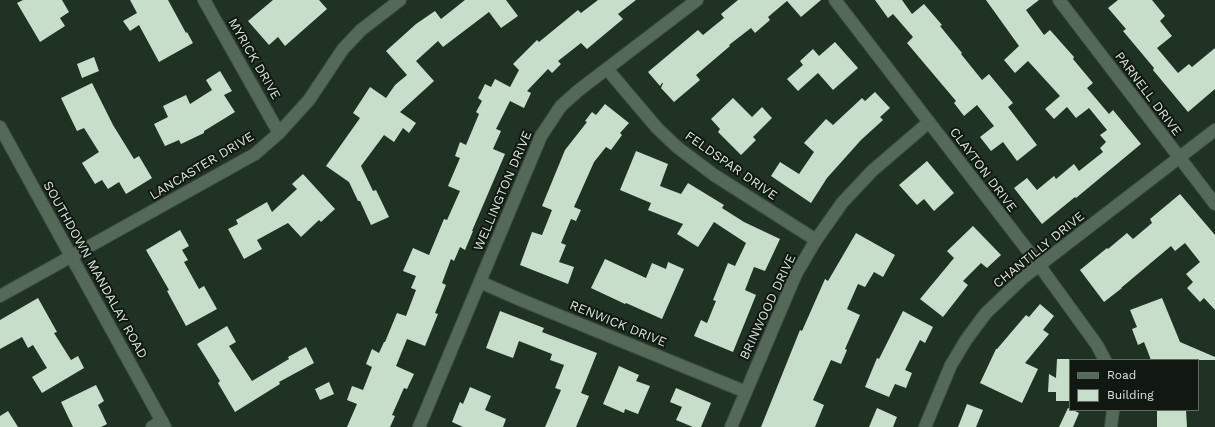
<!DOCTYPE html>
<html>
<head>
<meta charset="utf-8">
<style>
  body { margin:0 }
  #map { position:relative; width:1215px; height:427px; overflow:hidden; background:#203224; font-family:"Work Sans",sans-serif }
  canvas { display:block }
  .legend { position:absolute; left:1069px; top:359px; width:130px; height:52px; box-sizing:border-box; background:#101811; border:1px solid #606a61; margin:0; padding:5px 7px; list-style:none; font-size:12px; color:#d9e4da }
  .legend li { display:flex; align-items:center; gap:8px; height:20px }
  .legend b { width:20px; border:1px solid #606a61 }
</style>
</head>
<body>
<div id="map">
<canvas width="1215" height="427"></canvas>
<ul class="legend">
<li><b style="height:5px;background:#556959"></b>Road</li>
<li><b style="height:11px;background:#c7decb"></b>Building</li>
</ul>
</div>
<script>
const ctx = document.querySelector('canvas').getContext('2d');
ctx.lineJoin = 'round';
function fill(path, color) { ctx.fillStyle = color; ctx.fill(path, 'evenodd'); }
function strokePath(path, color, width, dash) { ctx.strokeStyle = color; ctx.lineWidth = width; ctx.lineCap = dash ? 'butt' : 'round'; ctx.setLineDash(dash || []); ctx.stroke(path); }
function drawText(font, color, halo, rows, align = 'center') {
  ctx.font = font + ' "Work Sans",sans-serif'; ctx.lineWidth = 4; ctx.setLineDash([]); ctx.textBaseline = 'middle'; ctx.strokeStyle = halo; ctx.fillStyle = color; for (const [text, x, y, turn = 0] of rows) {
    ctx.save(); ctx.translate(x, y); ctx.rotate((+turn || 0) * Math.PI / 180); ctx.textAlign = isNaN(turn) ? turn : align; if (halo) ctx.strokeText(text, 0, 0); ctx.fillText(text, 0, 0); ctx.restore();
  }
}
const building = new Path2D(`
  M23,0H62L69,12L60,18L65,26L40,42L17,3Z
  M130,0H168L186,33L187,32L193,43L159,62L139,25L130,31L123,21L137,13Z
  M273,0H319L327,9L285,46L278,37L269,45L248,21Z
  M465,0H506L518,16L501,28L489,12L443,47L438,41L416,61L434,81L400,112L416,123L409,133L403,128L394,142L384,135L361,166L373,191L376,190L389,217L371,225L360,201H358L349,182L326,166L360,118L353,113L370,87L386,98L395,85L407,75L386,51L416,24L435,11L441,19Z
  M598,0H636L618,14L623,19L587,49L581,43L558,61L561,64L552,73L548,69L527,91L531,93L524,108L510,101L496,129L501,131L493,149L505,154L472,231H473L465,250L460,247L454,261L451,259L442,283L446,285L435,313L438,314L425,346L407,339L396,366L414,374L407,389L404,388L392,415L395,416L390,427H347L357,404L347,400L352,386L363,390L372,367L366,364L372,349L379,353L384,342H385L397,313L406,316L416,290L411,288L416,276L403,271L413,248L429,255L444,219L447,220L460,191L448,186L460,158L455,156L460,142L466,145L479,114L476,112L482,101L478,98L485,84L491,87L495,79L510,87L519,70L513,64L537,40L539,42L578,10L581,13Z
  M738,0H821L801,17L787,1L768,17L770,20L755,33L751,28L729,45L730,46L696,75L700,80L674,102L661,88L663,83H662L660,86L648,72L698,30L703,35L724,18L721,14Z
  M875,0H902L912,14L924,4L942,25L940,26L962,53L961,54L982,80L989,74L1013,103L1008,107L1037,145L1017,161L1003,142L991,151L980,137L994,126L977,105L964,116L954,103L956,101L907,43L913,37L893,14L888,18Z
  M986,0H1039L1026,10L1044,35L1050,30L1074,57L1073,59L1093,83L1087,88L1109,114L1113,110L1141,144L1076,198L1075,197L1042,224L1014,188L1027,178L1037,190L1054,176L1056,179L1074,164L1079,171L1103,152L1100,148L1106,142L1100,135L1107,130L1089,108L1076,118L1067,107L1054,119L1045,109L1060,96L1028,61L1015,73L1004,60L1019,46Z
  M1118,0H1152L1165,16L1160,21L1172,36L1157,48L1178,73L1189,64L1192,67L1215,48V89L1188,112L1153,70L1154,68L1123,31L1126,29L1108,8Z
  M835,42L858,68L833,90L818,73L798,91L787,79L803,65L800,61L813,49L819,56Z
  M94,57L99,71L82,78L77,64Z
  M220,71L232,91L224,95L235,112L204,131V133L181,144L179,140L165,146L154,124L168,117L163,106L186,95L190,104L212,90L206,80Z
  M92,83L113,125L134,159L139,156L152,178L126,194L119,182L108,189L102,180L95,184L82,163L99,152L84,128L77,131L61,98Z
  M875,92L890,108L880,117L883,120L861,140L827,178L811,203L771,176L780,162L799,174L814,152L804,143L826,119L833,125L862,98L865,101Z
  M733,98L752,117L762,107L772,118L753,137L756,140L741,155L718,132L720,129L711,119Z
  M605,104L629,123L620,133L622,135L611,150L606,147L594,162L574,207L581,210L576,221L571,219L561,243L566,245L559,262L574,267L568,284L520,265L532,232L542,235L552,210L542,206L565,150L587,122L585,121L592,112L596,115Z
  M636,151L668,164L660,186L681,194L688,183L724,205L722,208L744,222L780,239L765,271L754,267L745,290L756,295L733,352L694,336L701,320L707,323L716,301L713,300L728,263L735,266L746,243L714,222L698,247L677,234L683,224L648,210L651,203L620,190Z
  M927,161L954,193L934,211L924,199L917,205L899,185Z
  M303,174L335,209L321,222L319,220L301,237L288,223L257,240L262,249L244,259L228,229L238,224L236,220L267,202L272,212L297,189L292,184Z
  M1180,194L1215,235V310L1204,298L1200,302L1187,288L1193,282L1186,274L1200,262L1185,243L1175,251L1171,246L1121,288H1122L1104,302L1080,270L1107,248L1108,249L1127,233L1133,239L1152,223L1150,219Z
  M973,226L1001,255L987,268L981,263L963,281L968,285L943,317L920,299L954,258L947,251Z
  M180,230L189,246L182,250L188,260L184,262L199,289L204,286L217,309L186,326L167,291L169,290L146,250Z
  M856,233L895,255L883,277L874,272L865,287L858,284L847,309L860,315L845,349L847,350L841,364L831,360L813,400L824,405L815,427H761L800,330L802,331L825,279L828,281Z
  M605,259L646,278L652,263L666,269L668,262L684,269L662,319L626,303L625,304L591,288Z
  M38,298L57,332L54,333L71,360L78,356L84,368L42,393L32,377L47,368L33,345L28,348L22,337L0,349V320Z
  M1162,298L1180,342L1215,357V360H1151L1144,342L1138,345L1132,329L1137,327L1130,310Z
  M1040,304L1054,316L1043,330L1049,334L1025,363L1038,369L1022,403L980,383L996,349H997L1026,315L1029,317Z
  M500,311L544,328L542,332L597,353L581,393L589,396L576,427H545L561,390L555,388L564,365L550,360L552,354L519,341L513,358L486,348Z
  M903,311L933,327L925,343L920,340L905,370L912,373L906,388L895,384L889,397L865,387L877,358L879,359Z
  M227,326L236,342L229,346L252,381L289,359L288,357L306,347L314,363L279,382L280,384L235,412L218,383L220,381L197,344Z
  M1057,359H1070V401H1056V392H1048L1049,374L1056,378Z
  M619,366L639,375L636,381L650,386L638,414L625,409L624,413L603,404Z
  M329,382L334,394L320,400L315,389Z
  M96,385L104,401L98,405L107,424L101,427H73L61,402Z
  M470,387L491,396L485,410L506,419L503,427H463L452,422L460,402L463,404Z
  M676,388L711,403L701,427H693L676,420L682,407L670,402Z
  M967,404L983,410L976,427H958Z
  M877,408L897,417L893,427H869Z
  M1068,408L1070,409V410H1073L1079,413L1073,427H1059Z
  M1157,410H1186L1187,427H1157Z
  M8,411L18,427H0V416Z`);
const street = new Path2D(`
  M204,0L279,133
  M835,0L1039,265L1097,345L1105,360
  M1059,0L1215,204
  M607,69L657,128L677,147L714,175L816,240
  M480,282L521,300L746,392
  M0,296L255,154L279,133L309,100L343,49L361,30L400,0
  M152,427L162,421
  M419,427L541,136L561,106L579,90L697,0
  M731,427L796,274L816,240L842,203L872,171L929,122
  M925,427L951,365L966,340L986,313L1024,277L1215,130
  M1111,427L1113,410`);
const secondary = new Path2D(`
  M0,127L165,427`);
const streetNames = [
  ["MYRICK DRIVE",254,59,60],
  ["PARNELL DRIVE",1148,94,53],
  ["LANCASTER DRIVE",202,166,-31],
  ["FELDSPAR DRIVE",731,166,35],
  ["CLAYTON DRIVE",983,170,53],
  ["WELLINGTON DRIVE",503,191,-67],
  ["CHANTILLY DRIVE",1039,250,-39],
  ["SOUTHDOWN MANDALAY ROAD",95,270,61],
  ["BRINWOOD DRIVE",768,307,-65],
  ["RENWICK DRIVE",618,324,22]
];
fill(building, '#c7decb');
strokePath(street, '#3f4f42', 14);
strokePath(secondary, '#3f4f42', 14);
strokePath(street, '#556959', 12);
strokePath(secondary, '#556959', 12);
drawText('13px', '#d9e4da', '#101811', streetNames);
</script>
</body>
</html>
